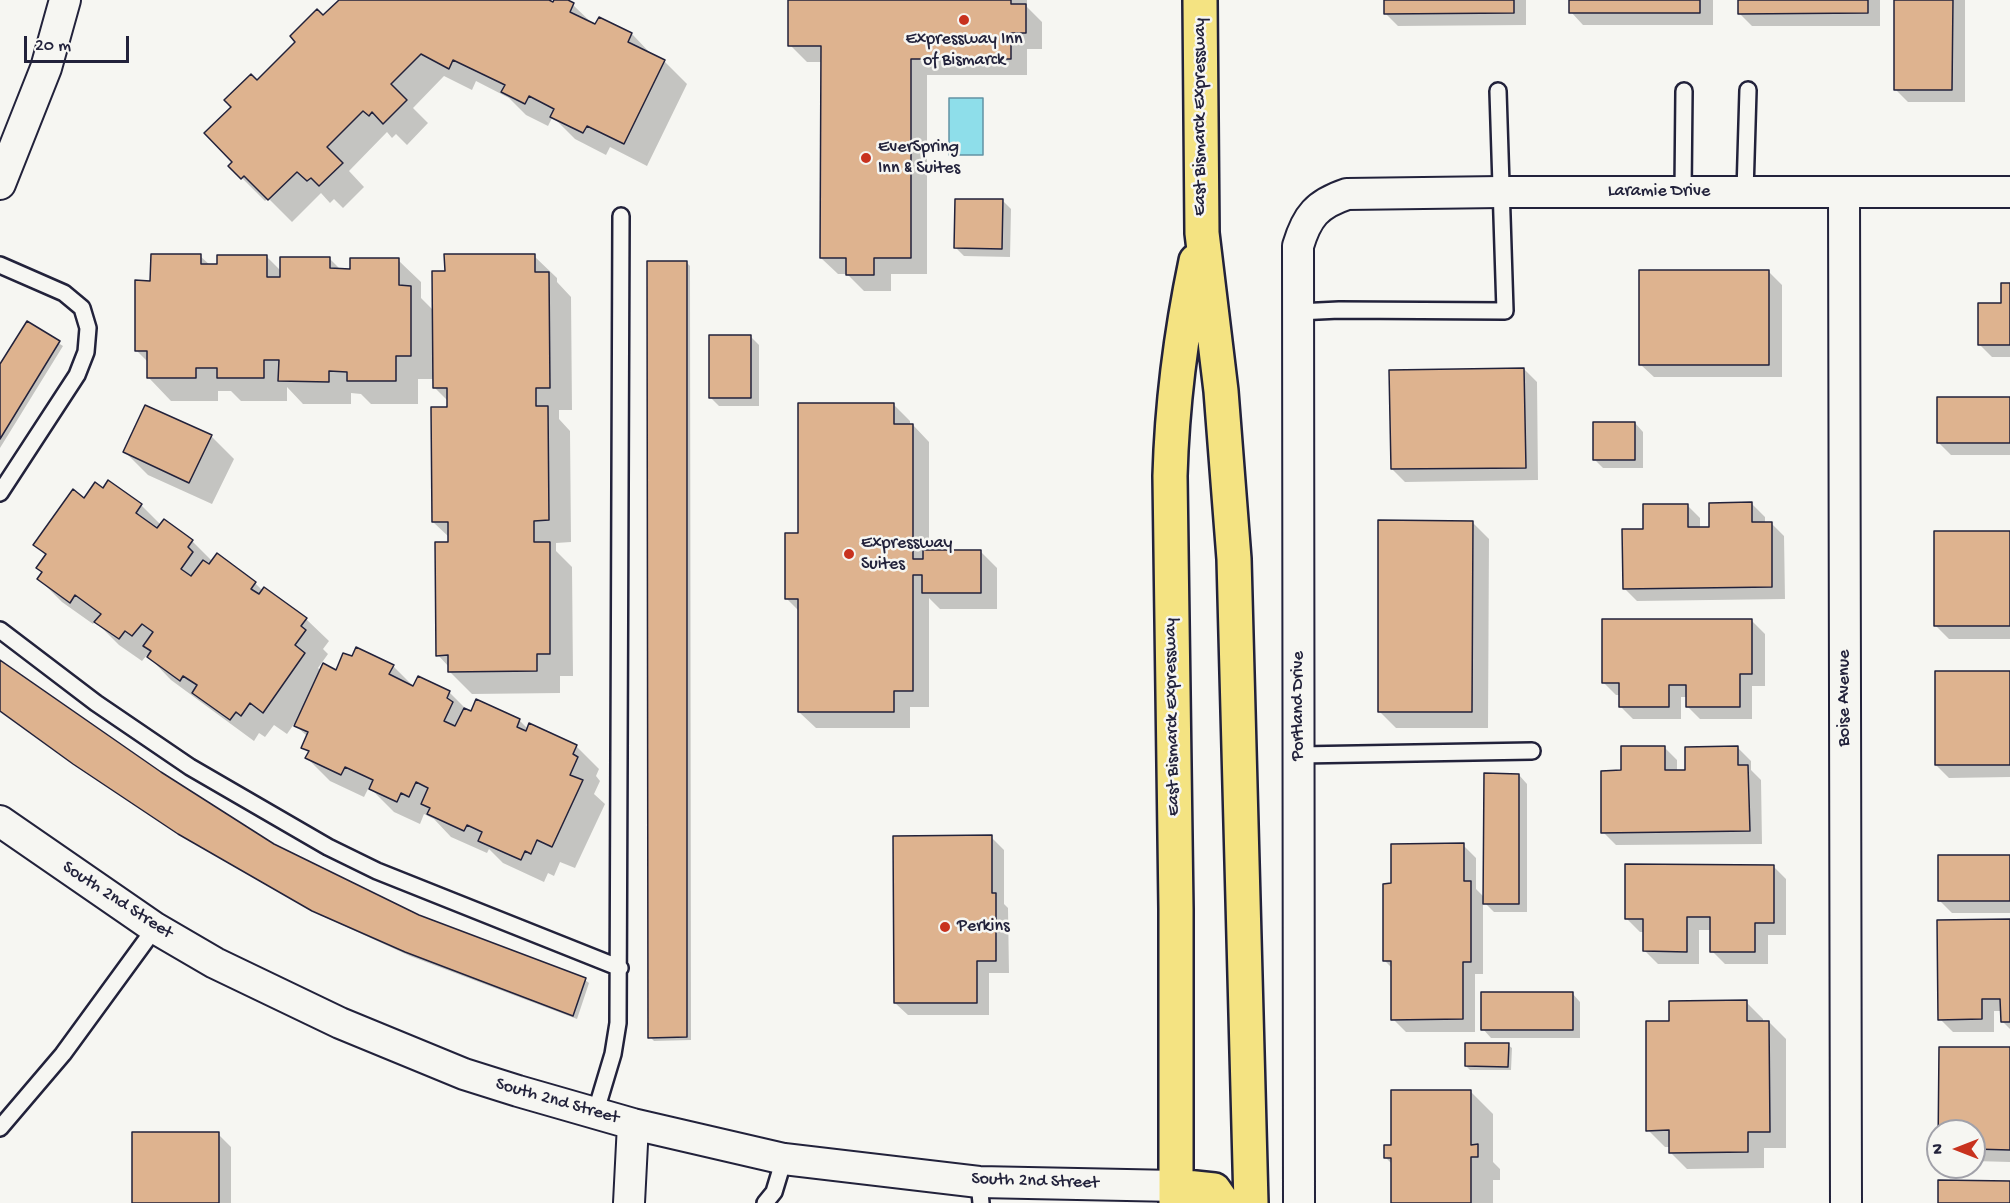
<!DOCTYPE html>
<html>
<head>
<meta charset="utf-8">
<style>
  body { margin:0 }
  #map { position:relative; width:2010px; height:1203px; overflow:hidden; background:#f6f6f2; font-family:"Gochi Hand",sans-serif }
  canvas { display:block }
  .north { position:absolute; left:1926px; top:1119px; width:60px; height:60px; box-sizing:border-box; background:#f6f6f2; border:2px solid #a1a1a9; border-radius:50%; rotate:270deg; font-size:16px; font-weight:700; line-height:24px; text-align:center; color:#22223b }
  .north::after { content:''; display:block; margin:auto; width:21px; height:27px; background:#c8321e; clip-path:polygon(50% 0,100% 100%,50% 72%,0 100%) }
  .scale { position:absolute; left:24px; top:36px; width:105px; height:27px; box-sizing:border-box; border:3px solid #22223b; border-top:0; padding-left:8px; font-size:18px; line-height:21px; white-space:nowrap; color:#22223b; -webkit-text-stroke:4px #f6f6f2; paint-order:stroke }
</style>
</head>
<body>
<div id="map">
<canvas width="2010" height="1203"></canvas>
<div class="north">N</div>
<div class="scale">20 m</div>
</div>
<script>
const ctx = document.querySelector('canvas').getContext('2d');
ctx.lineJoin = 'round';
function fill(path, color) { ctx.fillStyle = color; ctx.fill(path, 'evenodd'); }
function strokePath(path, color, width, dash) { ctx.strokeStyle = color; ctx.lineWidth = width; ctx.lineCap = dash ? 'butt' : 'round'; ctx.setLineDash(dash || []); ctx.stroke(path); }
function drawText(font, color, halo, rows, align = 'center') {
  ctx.font = font + ' "Gochi Hand",sans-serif'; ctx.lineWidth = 5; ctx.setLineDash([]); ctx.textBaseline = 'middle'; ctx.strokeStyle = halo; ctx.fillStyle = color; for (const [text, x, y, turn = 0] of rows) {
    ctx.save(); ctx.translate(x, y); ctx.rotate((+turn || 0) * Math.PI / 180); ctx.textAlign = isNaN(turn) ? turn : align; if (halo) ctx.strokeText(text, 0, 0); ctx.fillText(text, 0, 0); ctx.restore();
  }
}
const water = new Path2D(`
  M949,98H983V155H949Z`);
const shadow = new Path2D(`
  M341,0H546L553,4L555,0H564L573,5L595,26L600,19L632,34L652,55L664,61L687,84L647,166L610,147L606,155L575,139L555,119L552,118L548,126L526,115L509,98L476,81L472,90L444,76L413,108L428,123L407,145L396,134L392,138L387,132L349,171L364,187L343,208L334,199L330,203L321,193L292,222L268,198L265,201L230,166L234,162L257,82Z
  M790,0H1027V7L1042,22V49H1027V75H927V274H891V291H864L847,274H838L821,258L822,62H807L790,45Z
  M1385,0H1526V25L1398,26L1385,13Z
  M1570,0H1713V25H1583L1571,12Z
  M1739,0H1880V26H1752L1739,13Z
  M1896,0H1965V102H1908L1895,89Z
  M1003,201L1011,209L1010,257L964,256L955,247Z
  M200,256L210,265L267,257L282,272L329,258L341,270H351L398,260L421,282V298L434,311L446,273L534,256L557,278V282L571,297L572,410H559V419L570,431L571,542L556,543V551L572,567L573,676H560V693L472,694L449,671V667L438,655L449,537L433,522L448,401L434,387V379H418V404H371L361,394L351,393V404H303L287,387V401H241L231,391H218V401H171L149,378V363L136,350L151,282Z
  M686,262L690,266L691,1040L654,1041L650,1037Z
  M1769,272L1782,285V377H1654L1641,365Z
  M2010,285V357H1992L1979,344L2002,304Z
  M27,323L63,346L0,448V367Z
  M751,337L759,345V406H719L710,397Z
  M1524,369L1537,382L1538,480L1405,482L1392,469Z
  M2010,398V455H1951L1938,442Z
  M893,404L910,421V425H913L929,442V551H980L997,568V609H940L929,598V707H910V728H816L799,712V611L786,598L799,535Z
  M1635,423L1643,432V468H1603L1595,460Z
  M211,436L234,459L212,504L148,475L125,452Z
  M103,490L141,505L161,525L192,541L213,562L255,583L263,591L306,619L329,641L323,649L328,654L318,668L321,671L337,672L393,666L414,687L449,692L471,714L477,701L520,721L528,729L576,746L599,769L596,776L600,781L594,794L605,804L575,868L560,862L554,876L548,873L544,882L503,863L489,849L487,853L451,837L434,819L424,814L420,824L394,812L373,791L368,789L364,797L330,781L307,758L309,753L303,747L308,737L294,724L287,734L274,725L265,737L259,733L254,741L171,680L147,655L142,661L119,645L95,621L93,624L62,602L39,579L43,574L38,568L46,556L35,545L84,500Z
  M1752,504L1765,517V523H1771L1784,536L1785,599L1637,601L1624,588L1645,530L1687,505L1700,518V529L1710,528Z
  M1472,522L1489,539L1488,728H1396L1379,711Z
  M2010,533V639H1949L1936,626Z
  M1752,621L1765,634V686H1752V719H1700L1687,706V697H1681V719H1633L1620,706V695H1616L1603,682Z
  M0,661L160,773L273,845L418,916L585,980L589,983L577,1019L410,956L318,914L184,837L0,710Z
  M2010,672V777L1949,778L1936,765Z
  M1664,747L1677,760V771H1687L1738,748L1751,761V770L1761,780L1762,844L1616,845L1603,832L1622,772Z
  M1519,775L1527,784V912H1494L1483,901V974H1475V1032H1406L1393,1019V969L1385,961L1393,885L1463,845L1476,858V889L1485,898Z
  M991,837L1004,850V904L1008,908L1009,973H989V1015H908L895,1003Z
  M2010,857V913H1952L1939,900Z
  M1773,866L1786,879V935H1768V964H1725L1712,951V930H1699V964H1658L1645,951V932H1640L1627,919Z
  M2010,920V1029L2002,1021V1011H1994V1032H1953L1940,1019Z
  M1572,993L1580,1002V1038H1491L1483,1029Z
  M1746,1002L1763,1019V1022H1769L1786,1039V1148H1764V1168L1687,1169L1670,1152V1147H1665L1648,1130L1671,1022Z
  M1508,1045L1512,1048L1511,1070H1470L1466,1066Z
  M2010,1049V1162L1974,1161V1131H1939Z
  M1470,1091L1493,1114V1162L1500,1169V1180H1493V1203H1393V1165L1385,1157Z
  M218,1134L231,1147V1203H133Z`);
const building = new Path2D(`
  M339,0H549L553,2L554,0H568L574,3L570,12L595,24L599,17L632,33L628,42L665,60L624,144L587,126L583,133L550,117L554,109L529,96L525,104L501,92L505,85L453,60L449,69L421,54L391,84L407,100L383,124L372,112L369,116L363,111L327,147L343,163L319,186L311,178L307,181L297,172L268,200L244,176L241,179L228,166L232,162L204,133L231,107L224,100L251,74L257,80L295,42L290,36L317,9L323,15Z
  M788,0H1011V4H1026V33H1011V59H911V258H874V275H846V258H820L821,46H788Z
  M1384,0H1514V13L1384,14Z
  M1569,0H1700V13H1569Z
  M1738,0H1868V13L1738,14Z
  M1894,0H1953L1952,90H1894Z
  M955,199H1003L1002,249L954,248Z
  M151,254H201V264H217V255H267V277H280V257H330V268L350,269V258H399V285L411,286V356H396V381H347V372L329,371V382L278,381L279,360H264V378H217V368H196V378H147V351H135V280L150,281Z
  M444,254H535V272H549L550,388H536V406H548L549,520L534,521V542H550V654H537V671L448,672V655L436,656L435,542H448V522H432L431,407H447V388H433L432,271H445Z
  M647,261H687V1037L648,1038Z
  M1639,270H1769V365H1639Z
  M2001,283H2010V345H1978V303H2001Z
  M27,321L60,341L0,439V364Z
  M709,335H751V398H709Z
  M1524,368L1526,468L1391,469L1389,370Z
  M1937,397H2010V443H1937Z
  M798,403H894V424H913V559H923V550H981V593H922V575H913V691H894V712H798V599H785V533H798Z
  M145,405L212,435L189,483L123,452Z
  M1593,422H1635V460H1593Z
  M108,480L142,504L136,513L157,528L164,519L193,540L188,547L193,552L181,569L191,576L203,560L209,564L217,553L256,582L251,589L259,594L264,587L307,618L301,626L306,630L295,645L305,653L263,713L250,703L241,716L236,712L230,720L192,693L197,685L183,676L180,681L147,657L151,651L143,646L153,632L142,624L132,636L125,631L119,639L94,622L101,614L75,595L70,603L37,579L42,572L36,568L46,554L33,545L73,489L84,498L95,482L103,488Z
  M1752,502V522H1772V587L1623,589L1622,529H1643V504H1688V527H1709V503Z
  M1378,520L1473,521L1472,712H1378Z
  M1934,531H2010V626H1934Z
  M1602,619H1752V674H1740V707H1686V685H1669V707H1619V683H1602Z
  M356,647L394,665L389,674L413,686L418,676L450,691L447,698L453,702L444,721L455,726L464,708L471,711L476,699L520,719L517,727L526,731L529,723L577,745L573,754L578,757L570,775L583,780L552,847L537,840L531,854L525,851L521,860L478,841L482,832L467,825L464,831L427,814L430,808L421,804L428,788L416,782L409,797L401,793L397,802L369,789L373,780L345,767L341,775L305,758L309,751L301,748L308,732L294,726L323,663L336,670L343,653L352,656Z
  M0,660L161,772L274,844L419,915L586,978L573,1016L405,952L312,911L178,834L73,764L0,711Z
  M1935,671H2010V765H1935Z
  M1621,746H1665V770H1685V747L1738,746V765H1748L1750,831L1601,833V771L1621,770Z
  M1484,773L1519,774V904H1483Z
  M992,835V893H996V961H977V1003H894L893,836Z
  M1464,843V881H1471V962H1463V1019L1391,1020V961H1383V884L1391,883V844Z
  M1938,855H2010V901H1938Z
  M1625,864L1774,865V923H1755V952H1710V917H1687V952L1643,951V919H1625Z
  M2010,919V1022H2001L2000,999H1982V1019L1938,1020L1937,920Z
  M1481,992H1573V1030H1481Z
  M1747,1000V1021H1769L1770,1132H1748V1152L1669,1153V1130L1646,1131V1021H1669V1001Z
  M1465,1043H1509L1508,1067L1465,1066Z
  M1939,1047H2010V1150L1974,1149V1131H1938V1149Z
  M1391,1090H1471V1145L1478,1144V1157H1471V1203H1391V1158H1384V1145H1391Z
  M132,1132H219V1203H132Z
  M1938,1180L2010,1181V1203H1938Z`);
const service = new Path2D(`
  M1683,192L1684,91
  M1745,192L1748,90
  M0,265L64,293L82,308L88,328L86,352L77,375L0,493
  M1298,312L1339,310L1505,311L1498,91
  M0,630L96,703L190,767L328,847L377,871L620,968
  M1299,755L1532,751
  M595,1114L613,1054L618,1023L621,216
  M0,1128L63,1054L155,928
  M979,1182L981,1203
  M765,1203L774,1192L784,1159`);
const minor = new Path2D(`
  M0,184L46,68L65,0
  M1844,192L1846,1203
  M0,821L155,928L215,963L340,1023L464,1074L518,1091L633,1124L784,1159L979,1182L1176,1186
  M629,1203L633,1124
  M1299,1203L1298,246C1307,216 1317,204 1347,194L1500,192H2010`);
const primary = new Path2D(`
  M1200,0L1202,233L1221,391L1234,559L1251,1203
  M1176,1186L1214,1190L1223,1203
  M1176,1203V909L1170,476C1172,403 1181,333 1196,261`);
const markers = [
  [964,20,6,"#c8321e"],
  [866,158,6,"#c8321e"],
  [849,554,6,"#c8321e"],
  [945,927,6,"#c8321e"]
];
const poiNames = [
  ["Expressway Inn",964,40,"center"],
  ["of Bismarck",964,61,"center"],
  ["EverSpring",878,148],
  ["Inn & Suites",878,169],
  ["Expressway",861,544],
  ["Suites",861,565],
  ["Perkins",957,927]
];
const streetNames = [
  ["East Bismarck Expressway",1201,117,-90],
  ["Laramie Drive",1659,192],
  ["Boise Avenue",1845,698,-90],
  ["Portland Drive",1299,706,-90],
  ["East Bismarck Expressway",1173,717,-91],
  ["South 2nd Street",117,901,33],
  ["South 2nd Street",557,1102,16],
  ["South 2nd Street",1035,1182,2]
];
fill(water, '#8edeea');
strokePath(water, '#6393a4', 1.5);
fill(shadow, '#0003');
fill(building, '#deb38f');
strokePath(building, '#22223b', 1.5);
strokePath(service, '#22223b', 20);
strokePath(minor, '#22223b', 34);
strokePath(primary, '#22223b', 38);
strokePath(service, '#f6f6f2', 15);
strokePath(minor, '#f6f6f2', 30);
strokePath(primary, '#f4e382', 33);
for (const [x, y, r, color] of markers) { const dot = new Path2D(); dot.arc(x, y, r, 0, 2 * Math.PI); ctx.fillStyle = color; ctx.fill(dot); strokePath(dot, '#f6f6f2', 2); }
drawText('18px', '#22223b', '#f6f6f2', poiNames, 'left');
drawText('18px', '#22223b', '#f6f6f2', streetNames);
</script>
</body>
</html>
